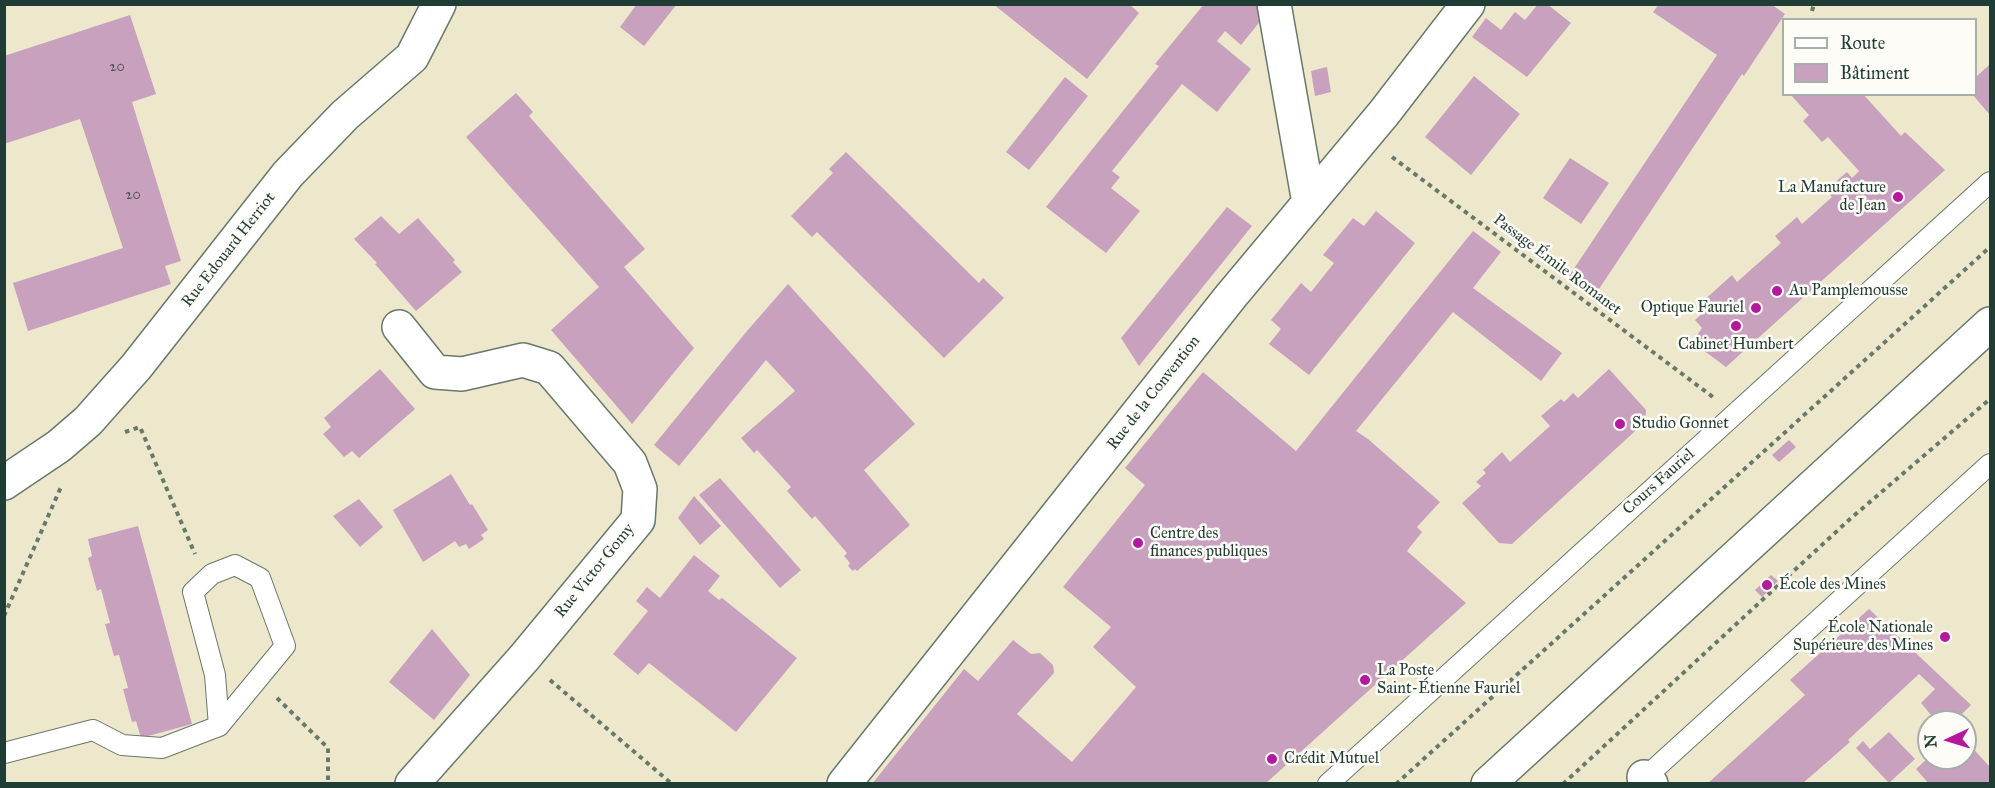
<!DOCTYPE html>
<html>
<head>
<meta charset="utf-8">
<style>
  body { margin:0 }
  #map { position:relative; width:1995px; height:788px; overflow:hidden; background:#ede8cc; font-family:"IM FELL Great Primer",serif }
  canvas { display:block }
  .frame { position:absolute; inset:0; border:6px solid #1f3d34; pointer-events:none }
  .legend { position:absolute; left:1782px; top:18px; width:195px; height:78px; box-sizing:border-box; background:#fdfcf7; border:2px solid #a4b0a9; margin:0; padding:8px 10px; list-style:none; font-size:18px; color:#1f3d34 }
  .legend li { display:flex; align-items:center; gap:12px; height:30px }
  .legend b { width:30px; border:2px solid #a4b0a9 }
  .north { position:absolute; left:1917px; top:710px; width:60px; height:60px; box-sizing:border-box; background:#fdfcf7; border:2px solid #a4b0a9; border-radius:50%; rotate:266deg; font-size:16px; font-weight:700; line-height:24px; text-align:center; color:#1f3d34 }
  .north::after { content:''; display:block; margin:auto; width:21px; height:27px; background:#b5179e; clip-path:polygon(50% 0,100% 100%,50% 72%,0 100%) }
</style>
</head>
<body>
<div id="map">
<canvas width="1995" height="788"></canvas>
<div class="frame"></div>
<ul class="legend">
<li><b style="height:8px;background:#fff"></b>Route</li>
<li><b style="height:16px;background:#c8a1be"></b>Bâtiment</li>
</ul>
<div class="north">N</div>
</div>
<script>
const ctx = document.querySelector('canvas').getContext('2d');
ctx.lineJoin = 'round';
function fill(path, color) { ctx.fillStyle = color; ctx.fill(path, 'evenodd'); }
function strokePath(path, color, width, dash) { ctx.strokeStyle = color; ctx.lineWidth = width; ctx.lineCap = dash ? 'butt' : 'round'; ctx.setLineDash(dash || []); ctx.stroke(path); }
function drawText(font, color, halo, rows, align = 'center') {
  ctx.font = font + ' "IM FELL Great Primer",serif'; ctx.lineWidth = 5; ctx.setLineDash([]); ctx.textBaseline = 'middle'; ctx.strokeStyle = halo; ctx.fillStyle = color; for (const [text, x, y, turn = 0] of rows) {
    ctx.save(); ctx.translate(x, y); ctx.rotate((+turn || 0) * Math.PI / 180); ctx.textAlign = isNaN(turn) ? turn : align; if (halo) ctx.strokeText(text, 0, 0); ctx.fillText(text, 0, 0); ctx.restore();
  }
}
const building = new Path2D(`
  M637,4H677L644,46L620,27Z
  M993,4H1129L1139,13L1087,79Z
  M1204,4H1259L1262,19L1241,45L1225,31L1217,41L1251,69L1217,112L1182,84L1112,171L1120,177L1111,188L1140,211L1106,253L1046,207L1159,66L1155,64Z
  M1538,4H1547L1571,23L1527,77L1472,37L1486,18L1501,30L1515,12L1525,20Z
  M1659,4H1771L1785,14L1744,76L1742,74L1595,295L1569,276L1717,55L1653,12Z
  M130,15L156,94L132,102L181,261L165,266L171,284L28,331L13,283L123,248L80,119L4,144V56Z
  M1990,64V115L1972,94H1976V77Z
  M1327,67L1331,92L1315,96L1311,71Z
  M1474,76L1520,114L1471,175L1425,137Z
  M1065,77L1088,96L1029,170L1006,152Z
  M516,93L533,112L529,116L645,249L624,267L694,348L632,424L551,330L599,287L466,137Z
  M1790,94H1863L1901,136L1905,132L1945,170L1726,367L1692,342L1702,328L1695,320L1708,308L1702,302L1732,275L1737,282L1781,243L1775,236L1797,217L1802,224L1832,197L1826,190L1847,172L1852,178L1859,171L1828,137L1822,142L1803,121L1809,115Z
  M846,152L979,283L983,278L1004,298L944,358L817,232L812,237L791,216L833,173L829,169Z
  M1570,158L1609,183L1581,224L1543,198Z
  M1227,207L1252,226L1139,366L1121,338Z
  M1376,211L1415,243L1309,375L1269,344L1281,329L1271,320L1301,283L1311,292L1334,263L1323,255L1353,218L1364,226Z
  M381,216L399,234L418,218L455,260L453,262L462,272L416,311L375,264L377,263L354,239Z
  M1473,231L1501,252L1473,288L1562,353L1541,381L1453,312L1356,431L1368,439L1440,502L1417,527L1422,532L1407,551L1466,603L1265,784H872L964,669L978,681L1013,640L1031,654L1040,653L1053,665L1054,673L1017,714L1072,762L1136,687L1093,647L1111,627L1063,587L1145,485L1125,468L1203,372L1296,451Z
  M788,284L915,424L864,470L910,525L857,571L855,569L853,571L848,566L850,563L844,556L847,553L815,516L812,519L787,491L791,487L757,450L754,453L741,438L795,391L766,360L679,466L654,445L747,331Z
  M380,369L415,409L359,458L352,451L344,457L323,434L331,427L324,418Z
  M1609,369L1646,410L1645,422L1512,544L1499,543L1462,503L1481,486L1476,482L1486,473L1483,470L1502,452L1510,462L1550,426L1541,416L1561,399L1564,402L1573,393L1578,398Z
  M1789,440L1796,447L1779,462L1772,455Z
  M451,474L470,505L472,504L488,530L481,535L484,539L469,549L466,544L459,547L455,541L423,562L393,510Z
  M720,478L801,570L780,588L699,495Z
  M694,496L721,526L700,545L678,518Z
  M359,499L383,527L360,547L333,516Z
  M138,526L192,724L141,738L136,721L132,722L123,689L128,688L119,655L114,656L105,624L110,623L101,589L97,591L88,558L92,556L88,539Z
  M694,555L720,576L708,591L719,600L722,598L797,658L736,732L649,663L638,675L613,654L648,611L636,601L647,587L660,598Z
  M1771,575L1778,581L1762,597L1755,590Z
  M1869,609L1971,705L1954,722H1937L1921,703L1935,689L1919,674L1848,740L1850,742L1802,784H1707L1805,695L1790,680Z
  M432,629L470,675L434,720L389,682Z
  M1889,732L1915,759L1889,783L1856,748L1863,741L1870,749Z
  M1965,740L1990,767V784H1929L1916,769L1928,758H1965Z`);
const path = new Path2D(`
  M1812,11L1814,4
  M1392,157L1713,397
  M125,432L140,427L195,554
  M4,616L61,487
  M550,680L672,784
  M277,698L328,748V784
  M1396,784L1990,247
  M1563,784L1850,519L1990,399`);
const service = new Path2D(`
  M4,753L93,730L122,745L162,748L219,726L285,646L260,578L235,565L212,574L193,592L215,675L219,726
  M1328,784L1990,182
  M1638,784L1990,464`);
const minor = new Path2D(`
  M1274,4L1309,203
  M399,327L435,372L462,374L523,360L549,368L630,463L640,489L638,520L524,658L412,784
  M4,483L59,446L88,421L136,367L288,174L345,115L412,57L439,4
  M1644,777L1651,784
  M844,784L1231,296L1384,113L1468,4`);
const secondary = new Path2D(`
  M1488,784L1990,324`);
const markers = [
  [1898,197,6,"#b5179e"],
  [1777,291,6,"#b5179e"],
  [1756,308,6,"#b5179e"],
  [1736,326,6,"#b5179e"],
  [1620,424,6,"#b5179e"],
  [1138,543,6,"#b5179e"],
  [1767,585,6,"#b5179e"],
  [1945,637,6,"#b5179e"],
  [1365,680,6,"#b5179e"],
  [1272,759,6,"#b5179e"]
];
const numberNames = [
  ["20",117,68],
  ["20",133,196]
];
const poiNames = [
  ["La Manufacture",1886,188,"right"],
  ["de Jean",1886,206,"right"],
  ["Au Pamplemousse",1789,291],
  ["Optique Fauriel",1744,308,"right"],
  ["Cabinet Humbert",1736,345,"center"],
  ["Studio Gonnet",1632,424],
  ["Centre des",1150,534],
  ["finances publiques",1150,552],
  ["École des Mines",1779,585],
  ["École Nationale",1933,628,"right"],
  ["Supérieure des Mines",1933,646,"right"],
  ["La Poste",1377,671],
  ["Saint-Étienne Fauriel",1377,689],
  ["Crédit Mutuel",1284,759]
];
const streetNames = [
  ["Rue Edouard Herriot",229,250,-52],
  ["Passage Émile Romanet",1557,265,37],
  ["Rue de la Convention",1154,393,-52],
  ["Cours Fauriel",1659,482,-42],
  ["Rue Victor Gomy",595,571,-51]
];
fill(building, '#c8a1be');
strokePath(service, '#677969', 22);
strokePath(minor, '#677969', 36);
strokePath(secondary, '#677969', 36);
strokePath(path, '#677969', 4, [4.5, 4.5]);
strokePath(service, '#fff', 20);
strokePath(minor, '#fff', 33);
strokePath(secondary, '#fff', 33);
for (const [x, y, r, color] of markers) { const dot = new Path2D(); dot.arc(x, y, r, 0, 2 * Math.PI); ctx.fillStyle = color; ctx.fill(dot); strokePath(dot, '#fdfcf7', 2); }
drawText('14px', '#495656', null, numberNames);
drawText('16px', '#1f3d34', '#fdfcf7', poiNames, 'left');
drawText('16px', '#1f3d34', '#fdfcf7', streetNames);
</script>
</body>
</html>
